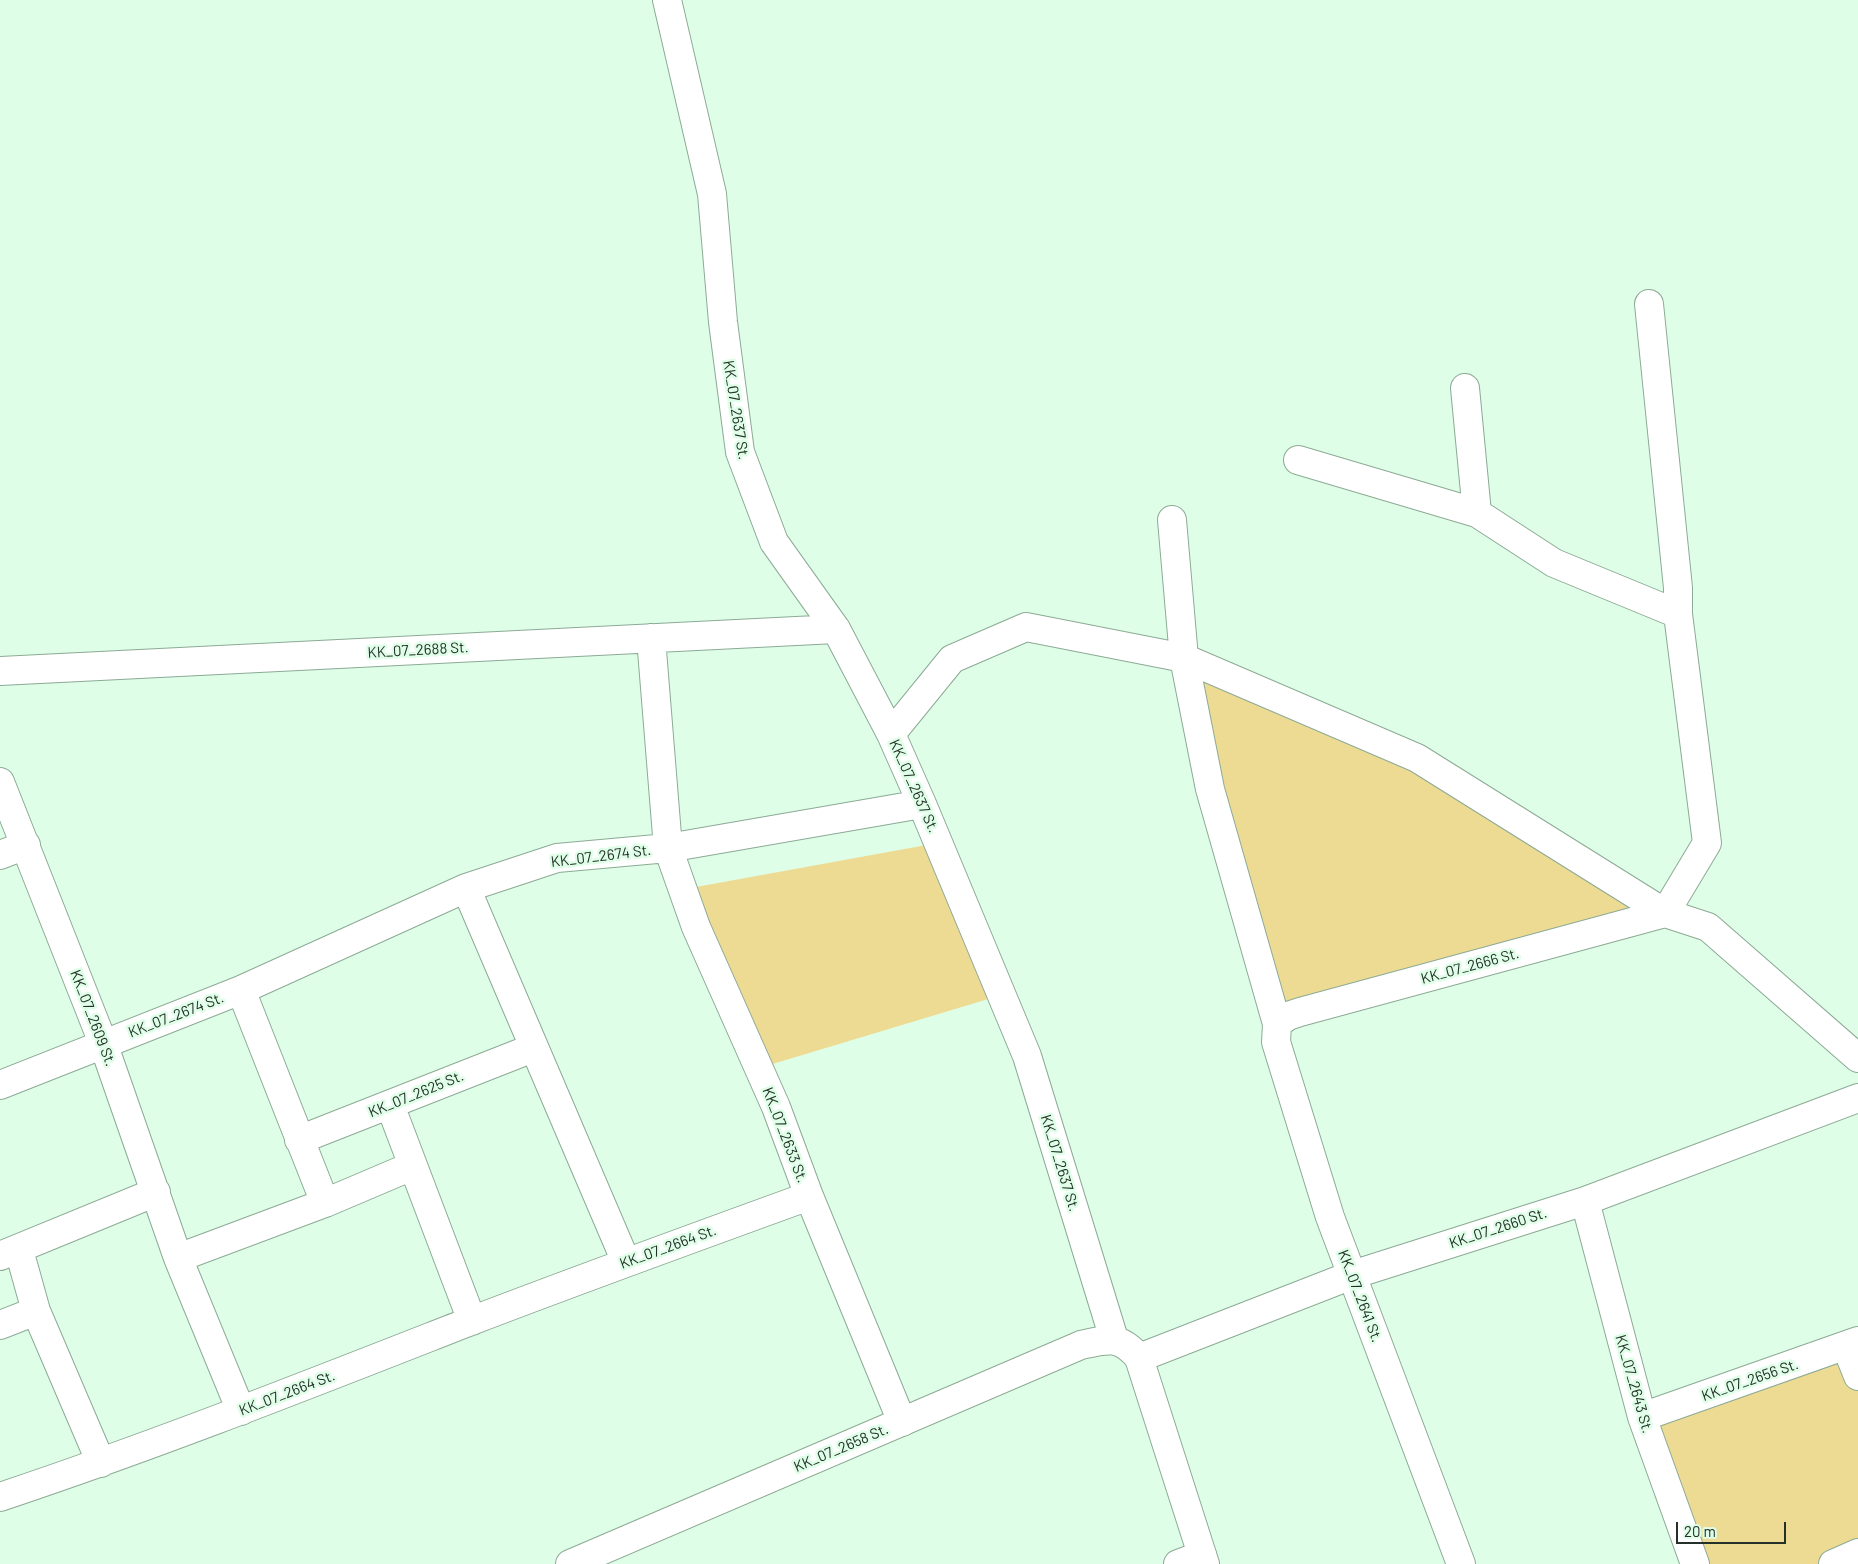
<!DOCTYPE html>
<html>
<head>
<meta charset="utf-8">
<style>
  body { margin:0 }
  #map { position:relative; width:1858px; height:1564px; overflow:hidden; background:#dffee8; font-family:Barlow,sans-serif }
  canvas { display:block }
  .scale { position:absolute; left:1676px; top:1522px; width:110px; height:22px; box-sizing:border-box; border:2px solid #243028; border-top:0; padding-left:6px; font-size:15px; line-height:18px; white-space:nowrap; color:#243028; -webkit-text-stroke:4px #dffee8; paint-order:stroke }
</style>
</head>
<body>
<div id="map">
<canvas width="1858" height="1564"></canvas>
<div class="scale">20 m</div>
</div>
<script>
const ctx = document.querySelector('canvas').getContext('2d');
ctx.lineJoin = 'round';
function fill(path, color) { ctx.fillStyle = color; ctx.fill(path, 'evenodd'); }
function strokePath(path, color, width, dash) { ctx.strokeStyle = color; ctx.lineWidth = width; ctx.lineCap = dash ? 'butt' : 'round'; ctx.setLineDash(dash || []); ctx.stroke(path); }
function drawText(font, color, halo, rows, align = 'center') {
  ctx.font = font + ' Barlow,sans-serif'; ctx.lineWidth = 5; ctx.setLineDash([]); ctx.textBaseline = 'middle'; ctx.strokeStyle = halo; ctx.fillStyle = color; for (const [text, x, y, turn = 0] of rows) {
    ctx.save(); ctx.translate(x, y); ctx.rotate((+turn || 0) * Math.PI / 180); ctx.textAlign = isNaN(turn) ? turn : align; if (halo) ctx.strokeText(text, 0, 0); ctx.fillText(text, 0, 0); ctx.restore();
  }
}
const green = new Path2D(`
  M1184,658L1417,758L1665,913L1277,1024Z
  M943,842L995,997L756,1069L685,889Z
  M1846,1346L1858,1376V1553L1833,1564H1695L1642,1417Z`);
const minor = new Path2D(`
  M667,0L712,194L723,322L740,452L774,542L836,629L891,734L922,804L1027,1056L1114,1339
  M1465,388L1477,513
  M1298,460L1477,513L1554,563L1678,614
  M1172,520L1184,658L1210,789L1277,1024L1276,1042L1330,1217L1461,1564
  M651,638L668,848L696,927L776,1107L809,1196L902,1422
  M0,671L836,629
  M891,734L952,659L1026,627L1184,658L1417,758L1665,913L1707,843L1678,614V588L1649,304
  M0,782L103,1043L178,1258L241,1411
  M0,855L26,845
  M466,888L626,1262
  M241,990L325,1203
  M1277,1024L1288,1016L1300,1012L1665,913L1708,927L1858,1058
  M0,1085L241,990L466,888L557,858L668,848L922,804
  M390,1105L472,1321
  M299,1140L533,1048
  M1585,1201L1642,1417L1695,1564
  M19,1250L36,1311L101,1463
  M0,1256L156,1192
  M178,1258L325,1203L412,1166
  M0,1325L36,1311
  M1846,1346L1858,1376
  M1139,1358L1352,1275L1585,1201L1858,1098
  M1642,1417L1858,1341
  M0,1497C159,1444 315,1382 471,1321C583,1278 696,1237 809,1196
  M1178,1564L1202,1555
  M1833,1564L1858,1553`);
const tertiary = new Path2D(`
  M570,1564L1081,1345C1108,1339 1120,1335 1139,1358L1205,1564`);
const streetNames = [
  ["KK_07_2637 St.",736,410,81],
  ["KK_07_2688 St.",418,650,-3],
  ["KK_07_2637 St.",914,786,66],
  ["KK_07_2674 St.",601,856,-7],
  ["KK_07_2666 St.",1470,966,-15],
  ["KK_07_2674 St.",176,1015,-21],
  ["KK_07_2609 St.",93,1018,69],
  ["KK_07_2625 St.",416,1094,-22],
  ["KK_07_2633 St.",785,1135,69],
  ["KK_07_2637 St.",1060,1163,73],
  ["KK_07_2660 St.",1498,1228,-18],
  ["KK_07_2664 St.",668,1247,-20],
  ["KK_07_2641 St.",1360,1296,69],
  ["KK_07_2656 St.",1750,1380,-19],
  ["KK_07_2643 St.",1634,1384,74],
  ["KK_07_2664 St.",287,1393,-21],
  ["KK_07_2658 St.",841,1448,-23]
];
fill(green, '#eddb94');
strokePath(minor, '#8caa95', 30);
strokePath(tertiary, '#8caa95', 30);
strokePath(minor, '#fff', 28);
strokePath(tertiary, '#fff', 28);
drawText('15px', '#243028', '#dffee8', streetNames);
</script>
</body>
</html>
